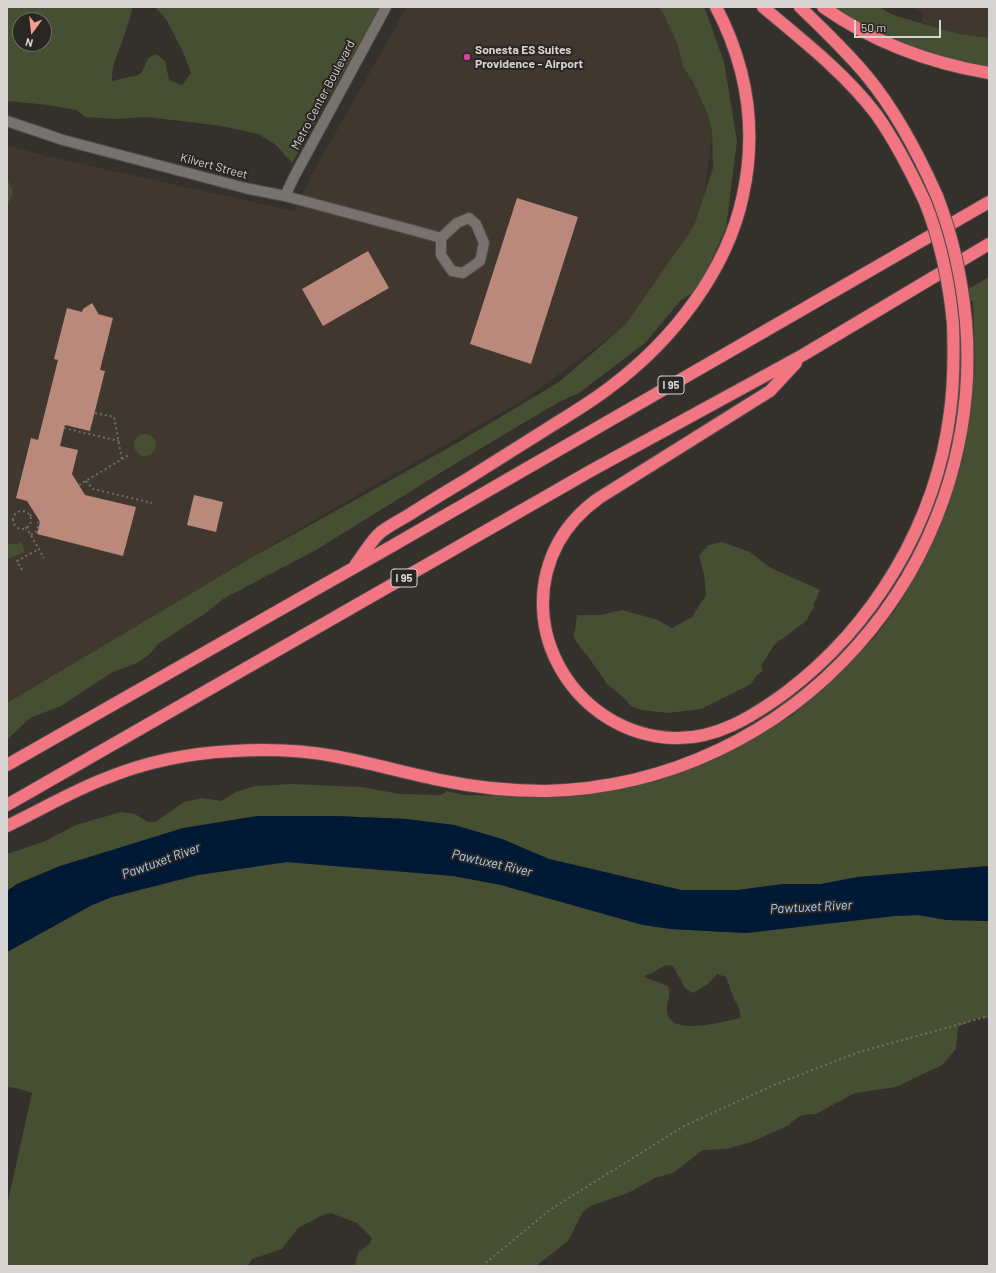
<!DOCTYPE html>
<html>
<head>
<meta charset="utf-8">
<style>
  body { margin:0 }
  #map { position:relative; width:996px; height:1273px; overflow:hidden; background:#34302c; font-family:Barlow,sans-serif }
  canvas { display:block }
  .frame { position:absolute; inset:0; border:8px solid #d6d4d1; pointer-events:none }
  .north { position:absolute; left:12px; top:12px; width:40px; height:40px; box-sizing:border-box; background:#2a2623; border:1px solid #6f6c69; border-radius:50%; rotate:195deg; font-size:11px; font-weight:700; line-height:16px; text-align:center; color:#d6d4d1 }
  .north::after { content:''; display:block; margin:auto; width:14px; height:18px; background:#f59d8e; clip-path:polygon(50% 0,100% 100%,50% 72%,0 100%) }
  .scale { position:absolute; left:854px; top:20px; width:87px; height:18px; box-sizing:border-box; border:2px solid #d6d4d1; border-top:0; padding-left:5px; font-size:12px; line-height:14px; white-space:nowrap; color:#d6d4d1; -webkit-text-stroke:3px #2a2623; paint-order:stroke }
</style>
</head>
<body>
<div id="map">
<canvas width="996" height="1273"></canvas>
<div class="frame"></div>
<div class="north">N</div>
<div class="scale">50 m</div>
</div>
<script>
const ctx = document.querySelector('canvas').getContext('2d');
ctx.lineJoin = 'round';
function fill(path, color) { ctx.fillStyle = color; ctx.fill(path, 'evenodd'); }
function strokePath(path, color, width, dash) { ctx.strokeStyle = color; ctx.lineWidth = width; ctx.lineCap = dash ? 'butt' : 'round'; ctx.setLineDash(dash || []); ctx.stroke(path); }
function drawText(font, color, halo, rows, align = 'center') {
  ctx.font = font + ' Barlow,sans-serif'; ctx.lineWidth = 4; ctx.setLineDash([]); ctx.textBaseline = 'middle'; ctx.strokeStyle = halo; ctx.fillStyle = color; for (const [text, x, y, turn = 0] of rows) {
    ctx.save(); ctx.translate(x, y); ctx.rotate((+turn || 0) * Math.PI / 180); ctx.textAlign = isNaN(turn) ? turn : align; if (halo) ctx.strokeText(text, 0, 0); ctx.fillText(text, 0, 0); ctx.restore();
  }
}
const built = new Path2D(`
  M407,7H679L716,108L700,225L639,316L525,399L323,515L7,703V145L46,156L294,211L312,174Z
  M910,7H989V38L959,34L922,23L923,12Z`);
const green = new Path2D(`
  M7,7H133C129,20 125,34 120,47C116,59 111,68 112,81L138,75L142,72L148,58L156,54L165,61L169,80L182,85L191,73L184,54L166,19L155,7H380L292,163L276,145L258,134L222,126L147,117L115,119L85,117L76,110L48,105L7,101ZM20,20H44V44H20Z
  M657,7H703L705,9L724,62L737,141L726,228L712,259L709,273L698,289L680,301L645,343L579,393L559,402L458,462L316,550L223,599L206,613L158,644L150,654L137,663L111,673L61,706L30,718L7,740V703L249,559L452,446L559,382L626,324L694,226L713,168L712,131L708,114L692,80L683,67L678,45L662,11Z
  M825,7H879L893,15L959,34L989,38V70L902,46Z
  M7,178L13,192L7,207Z
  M989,277V866L858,877L821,884H783L738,890H681L549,859L502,839L454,825L406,819L334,816L60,866L17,884L7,891V854L43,842L76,825L121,812L135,814L148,822H155L184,802L202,798L221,801L236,792L255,786L293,784L361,787L400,794L441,795L447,791L463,795L549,797L657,781L720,757L793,715L874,638L900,603L940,527L963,458L975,365L973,301H963L961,293Z
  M134 445a11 11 0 1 1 22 0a11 11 0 1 1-22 0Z
  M21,541L25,552L8,559L7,561V544H18Z
  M722,542L750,552L769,567L820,590L813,606L814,607L806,621L774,645L761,666L763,671L757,675L751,684L701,709L668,713L642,710L631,706L624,698L607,684L587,655L582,650L574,638V631L575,630L577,615H601L622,610L658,620L672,628L692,617L706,595L704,575L699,556L708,545Z
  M287,862L454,876L501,885L643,925L671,929L746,933L894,916L918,915L947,920L989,921V1018H978L958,1027L956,1049L942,1065L896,1087L855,1093L816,1114L802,1115L790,1123L791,1124L754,1141L727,1149L703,1150L673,1173L655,1178L628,1193L590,1206L583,1212L568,1241L536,1266H355L358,1253L370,1243L372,1238L357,1223L331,1213L323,1215L298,1228L282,1249L252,1259L248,1266H7V1205L32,1093L16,1088L7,1087V952L92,905L112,897L198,875ZM666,965L673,966L685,988L693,993L708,984L717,974L726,977C729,983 730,990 733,996C736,1005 741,1007 740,1018C724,1021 670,1038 667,1011C666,1001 672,998 668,986L644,977L646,975L652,973Z`);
const water = new Path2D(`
  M257,816H334L406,819L454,825L502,839L549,859L681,890H738L783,884H821L858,877L989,866V921L947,920L918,915L894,916L746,933L671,929L643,925L501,885L454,876L287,862L198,875L112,897L92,905L7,952V891L17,884L60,866L183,828Z`);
const building = new Path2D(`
  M517,198L578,217L531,364L470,344Z
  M368,251L389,288L323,326L302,289Z
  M92,303L98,313V314L113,318L100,370L105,371L90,431L65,425L60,446L78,450L72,474L85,495L136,507L123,556L37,534L40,522L39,520L27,501L16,498L31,438L38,440L58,360L54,359L67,308L82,312L83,309Z
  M194,495L223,502L216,532L187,525Z`);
const path = new Path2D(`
  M95,413L114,417L122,460
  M64,428L119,441
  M86,481L93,489L152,503
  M79,485L129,455
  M13 520a9 9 0 1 1 18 0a9 9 0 1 1-18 0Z
  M30,516L34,512
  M26,527L44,558
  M31,535L37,531L39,520
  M22,570L17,561L39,549
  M482,1266L551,1209L684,1126L774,1085L859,1052L989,1016`);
const street = new Path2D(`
  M285,196L416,231L441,238V255L452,271L463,273L480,261L484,243L476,224L469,218L457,223L441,238`);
const secondary = new Path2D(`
  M7,121L63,140L245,188L285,196L294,177L386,7`);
const highway = new Path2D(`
  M763,7C802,40 845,73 876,114C896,142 911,172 925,202
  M800,7C823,29 846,51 866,75C896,111 918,153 937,196
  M823,7C873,42 929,63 989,73
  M796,363L770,391L599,498C582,510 568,525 558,543C512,630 577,734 673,738C715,740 752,717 785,693C874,626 936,523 950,412C954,383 954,353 953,324
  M356,564C363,555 372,539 381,532C389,526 398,521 407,516C426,504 445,492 464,481C494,462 523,444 553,425C572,413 591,402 609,388C671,342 727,272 743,195C757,130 747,66 716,7
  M7,765L392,546L989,202
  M7,805L594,469L803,355L989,244
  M7,826C39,811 70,792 104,779C145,762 189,753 233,751C267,749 301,750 334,756C372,763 408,774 445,781C478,788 512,791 546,791C794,785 986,568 966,322`);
const highwayBridge = new Path2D(`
  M937,196C953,237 962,279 966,322
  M925,202C941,242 949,282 953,324`);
const markers = [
  [467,57,4,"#d1479c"]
];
const shields = [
  [671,385,26],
  [404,578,26]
];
const shieldNames = [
  ["I 95",671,385],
  ["I 95",404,578]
];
const poiNames = [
  ["Sonesta ES Suites",475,50],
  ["Providence - Airport",475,64]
];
const streetNames = [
  ["Metro Center Boulevard",323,95,-62],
  ["Kilvert Street",214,166,15]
];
const waterNames = [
  ["Pawtuxet River",161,861,-20],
  ["Pawtuxet River",492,863,13],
  ["Pawtuxet River",811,907,-3]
];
fill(built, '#40372f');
fill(green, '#464f31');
fill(water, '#001935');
fill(building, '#ba897c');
strokePath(street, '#4f4d4a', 12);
strokePath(secondary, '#4f4d4a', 12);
strokePath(highway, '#4f4d4a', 14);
strokePath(path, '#716e6a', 2, [2, 3]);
strokePath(street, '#77726e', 10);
strokePath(secondary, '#77726e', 10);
strokePath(highway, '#f27682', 12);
strokePath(highwayBridge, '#4f4d4a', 14, []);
strokePath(highwayBridge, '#f27682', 12);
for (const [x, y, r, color] of markers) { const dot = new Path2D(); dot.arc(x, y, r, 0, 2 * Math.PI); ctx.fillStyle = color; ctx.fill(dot); strokePath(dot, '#2a2623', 1.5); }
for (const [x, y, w] of shields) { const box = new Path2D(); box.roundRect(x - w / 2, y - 9, w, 18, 3); ctx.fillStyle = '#2a2623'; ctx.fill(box); strokePath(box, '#d6d4d1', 1); }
drawText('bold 11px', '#d6d4d1', null, shieldNames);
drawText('bold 12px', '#d6d4d1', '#2a2623', poiNames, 'left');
drawText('12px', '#d6d4d1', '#2a2623', streetNames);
drawText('italic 13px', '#abd2fe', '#2a2623', waterNames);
</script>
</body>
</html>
